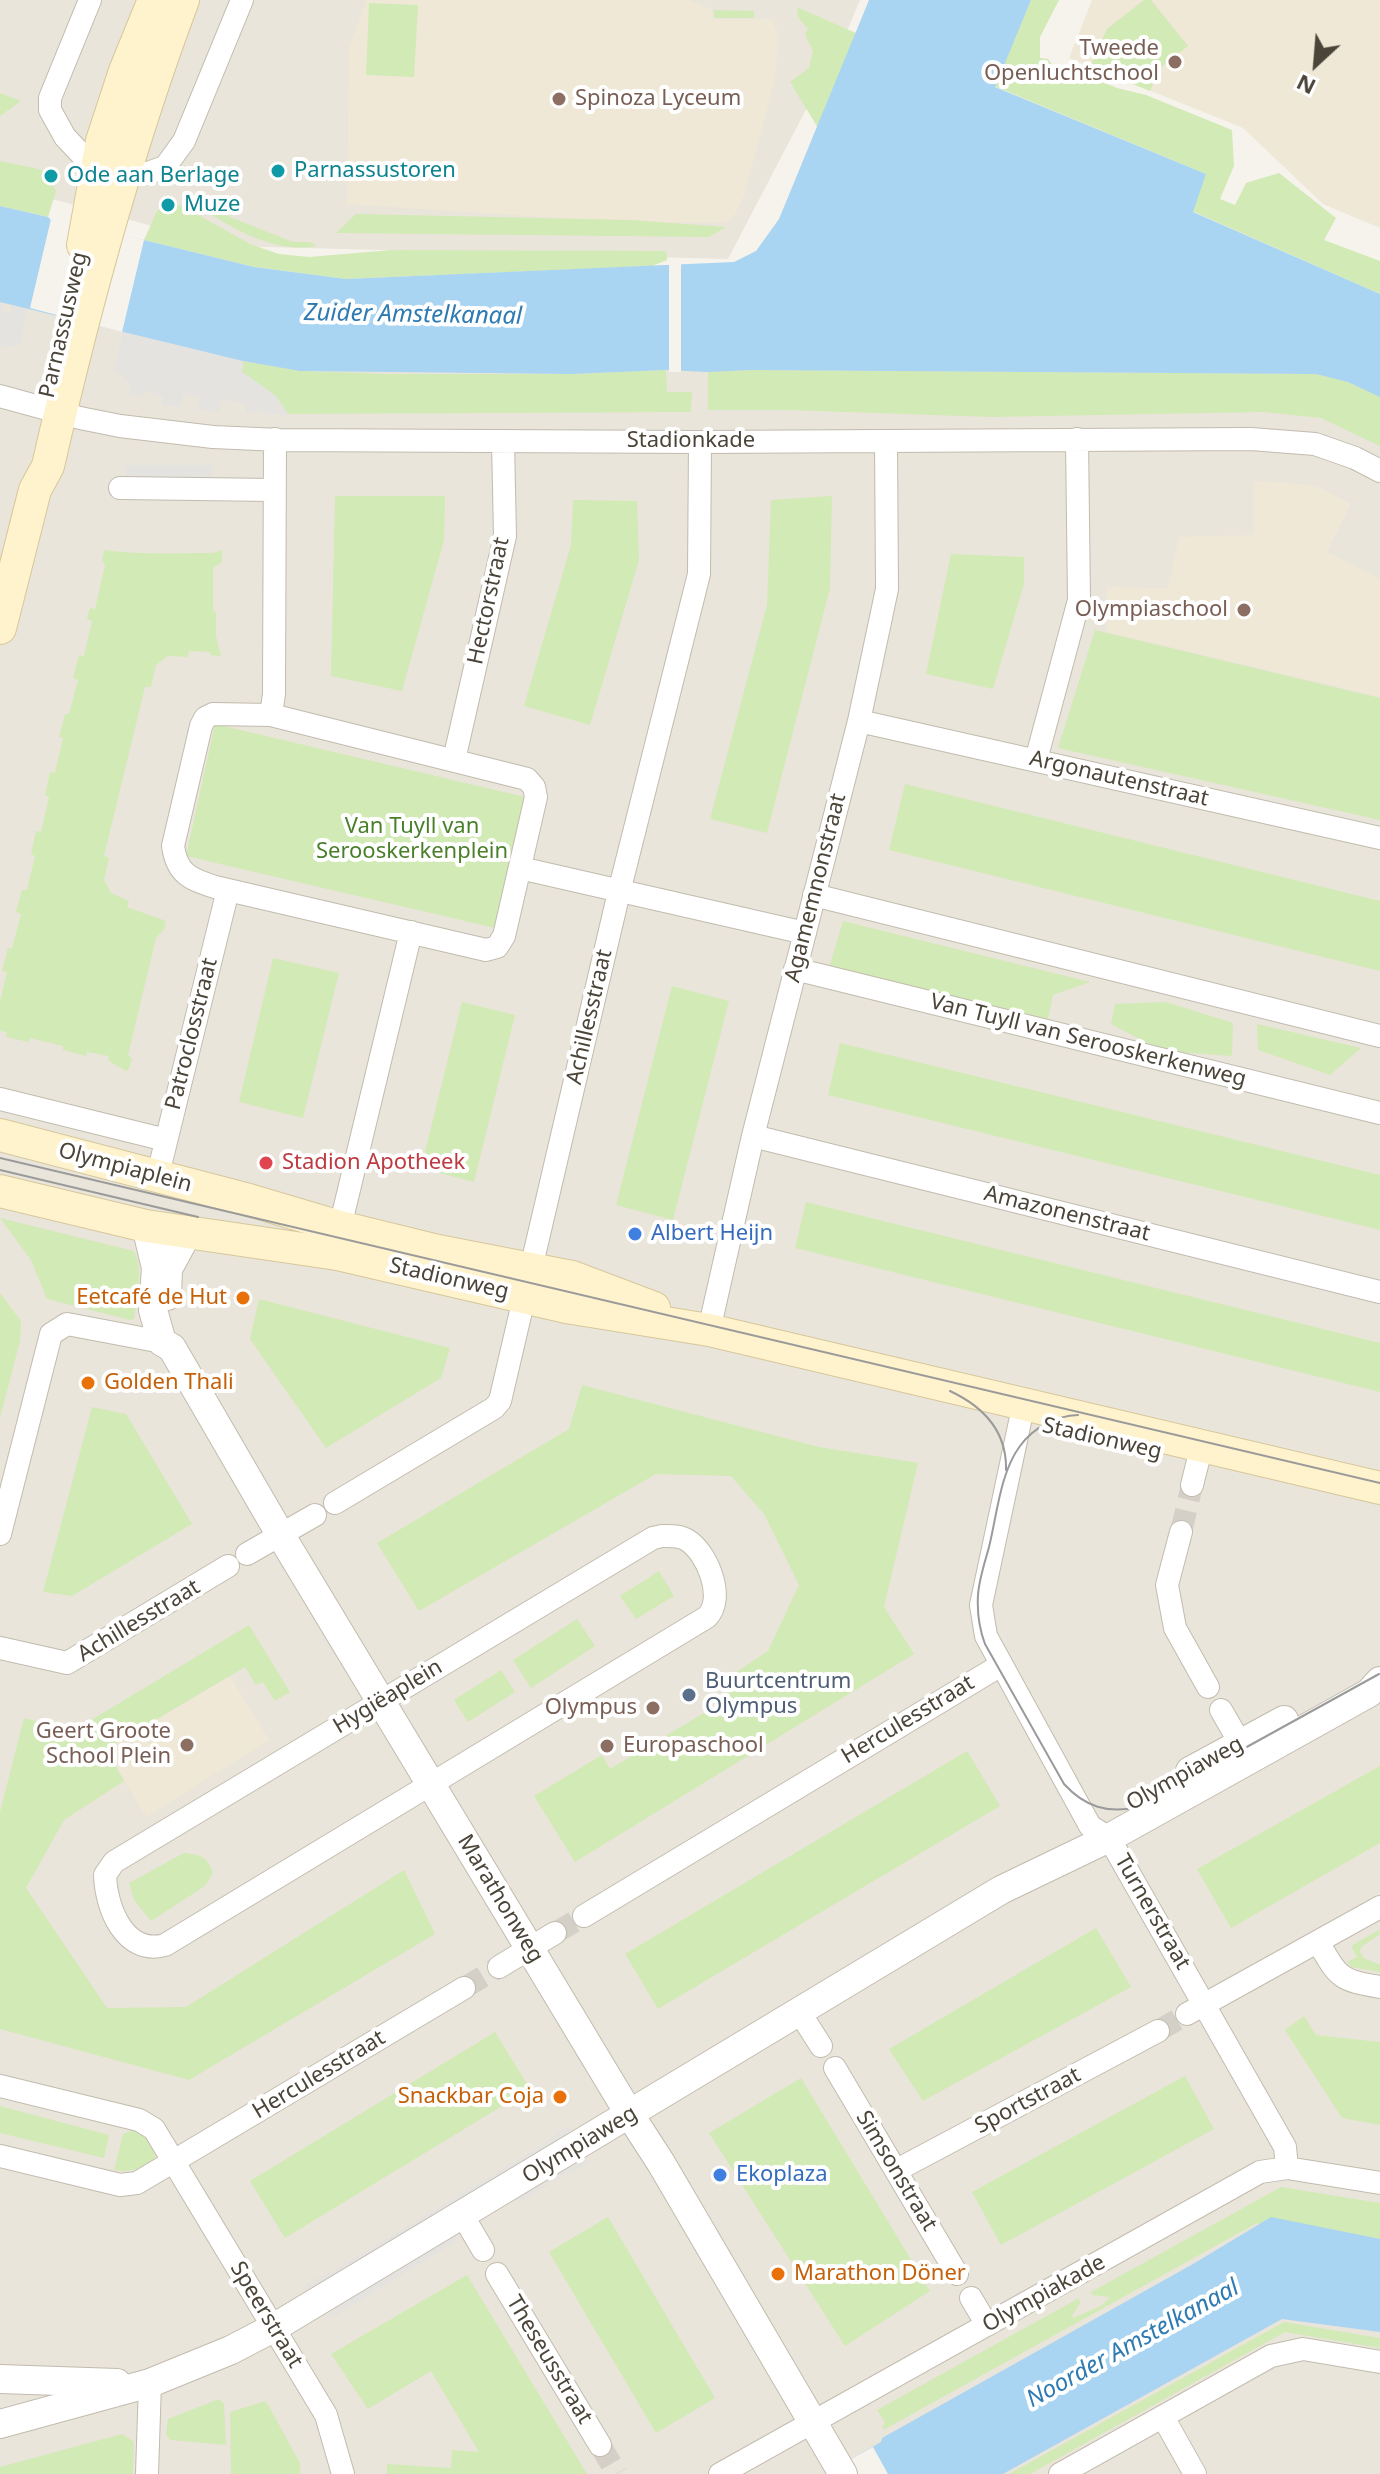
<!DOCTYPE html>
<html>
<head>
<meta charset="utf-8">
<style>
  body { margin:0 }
  #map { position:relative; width:1380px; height:2474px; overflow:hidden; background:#f6f3ec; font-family:"Noto Sans",sans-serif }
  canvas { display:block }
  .north { position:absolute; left:1276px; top:24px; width:80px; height:80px; -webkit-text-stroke:6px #fff; paint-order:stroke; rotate:206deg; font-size:22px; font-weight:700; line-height:32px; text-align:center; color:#4b4439 }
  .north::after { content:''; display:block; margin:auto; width:28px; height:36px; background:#4b4439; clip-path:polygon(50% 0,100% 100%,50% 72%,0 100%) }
</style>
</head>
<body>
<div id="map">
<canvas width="1380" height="2474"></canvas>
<div class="north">N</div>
</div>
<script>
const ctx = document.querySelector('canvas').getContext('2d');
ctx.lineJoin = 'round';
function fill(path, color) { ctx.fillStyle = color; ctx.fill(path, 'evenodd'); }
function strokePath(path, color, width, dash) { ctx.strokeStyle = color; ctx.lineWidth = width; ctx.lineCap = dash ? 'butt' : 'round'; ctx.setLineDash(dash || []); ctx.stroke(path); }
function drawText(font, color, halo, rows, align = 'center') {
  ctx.font = font + ' "Noto Sans",sans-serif'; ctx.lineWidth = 8; ctx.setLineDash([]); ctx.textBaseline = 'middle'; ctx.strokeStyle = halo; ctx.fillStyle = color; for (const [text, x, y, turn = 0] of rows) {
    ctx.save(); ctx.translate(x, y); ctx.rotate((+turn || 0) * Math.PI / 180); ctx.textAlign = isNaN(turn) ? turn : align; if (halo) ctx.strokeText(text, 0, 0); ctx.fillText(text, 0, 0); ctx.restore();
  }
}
const residential = new Path2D(`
  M0,0H860L847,31L728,259L227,246L0,185Z
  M0,257L79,280L0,599Z
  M84,281L1380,371V2474H0V618Z`);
const education = new Path2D(`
  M367,0H689L712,10L713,19H771L778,33L775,79L744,196L734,216L725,223L622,222L347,204L349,48Z
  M1092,0H1380V228L1323,204L1243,128L1069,58Z
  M1254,481L1304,484L1320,488L1351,504L1327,552L1380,579V697L1107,632V587L1168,588L1179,537L1254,535Z
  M230,1676L269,1740L146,1817L106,1750Z`);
const green = new Path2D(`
  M1031,0H1059L1040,37V58L1048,59L1066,83L1086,75L1117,88L1146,95L1232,130L1234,166L1220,199L1235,205L1246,183L1279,173L1336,218L1324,240L1380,261V294L1192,211L1206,174L994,86Z
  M1144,0H1151L1188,46L1160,68L1150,91L1090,67L1107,29Z
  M369,3L418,5L414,77L366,75Z
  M797,7L856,33L818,128L790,82L809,68L813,51L805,34L808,29L798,17Z
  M714,10L754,11V18H714Z
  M0,93L21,101L0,116Z
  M0,161L39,169L46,173L56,191L48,217L0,206Z
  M187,200L293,242H310L317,246C269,255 226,223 187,200Z
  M171,203L182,206L250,244L279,254L309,257L392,250L666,251L667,260L652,266L346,279L254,267L144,240L157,211Z
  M356,214L631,220L726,227L709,237L336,233Z
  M243,361L300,371L391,374H571L666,370L667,392H692L691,412L288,414L276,396L242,372Z
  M751,370L1316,374L1348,382L1380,397V446L1321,418L1264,412L991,417L788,410H708V372Z
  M335,496H445L444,540L402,691L331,676Z
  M832,496L830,588L767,833L710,819L767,605L771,500Z
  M573,500L637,501L639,560L590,725L524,706L571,545Z
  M104,550C138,555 177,553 213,553L222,550V562L213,568V611L216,612V636L221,656L210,655V652L189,651L188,657L168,656L156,665L151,687H145L104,856L109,858L104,880L111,893L129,901L127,907L166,921L164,929L156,938L128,1055L132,1059L129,1069L126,1071L109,1061L108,1056L87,1052L86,1056L63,1050V1046L30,1038L29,1042L6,1037L7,1032L0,1031V1001L7,972L2,971L8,948L12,949L21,914L16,912L22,890H27L35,856L31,854L36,831L41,832L49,797L45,795L50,772L55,773L63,738L59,737L65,714H69L78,680L73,678L79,655L84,656L92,621L87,619L90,608L95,609L105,565L102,561Z
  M951,554L1024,557V584L993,689L926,674Z
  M1095,630L1380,698V820L1058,748Z
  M215,724L525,797L495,928L186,856Z
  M905,784L1380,901V971L889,850Z
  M843,921L1090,982L1053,995L1048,1019L829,968Z
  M273,958L339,973L303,1118L239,1102Z
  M672,986L729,1001L673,1220L616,1205Z
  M462,1002L515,1015L474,1182L421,1168Z
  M1166,1002L1233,1023L1232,1056L1162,1051L1111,1024L1115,1004Z
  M1257,1024L1361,1048L1330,1075L1258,1050Z
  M840,1043L1380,1175V1230L828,1095Z
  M806,1202L1380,1343V1392L795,1248Z
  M0,1218L134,1251C144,1267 137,1300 134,1319L130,1320L47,1299L31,1260Z
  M0,1293L21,1321L20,1341L0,1418Z
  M259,1299L450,1348L441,1378L326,1448L250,1339Z
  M582,1385L819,1447L918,1463L884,1607L914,1654L575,1862L534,1796L602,1755L610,1769L731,1697L723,1681L768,1651L799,1585L764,1514L731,1476L656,1474L419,1611L377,1543L569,1429Z
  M92,1407L126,1414L192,1524L72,1596L43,1592Z
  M659,1571L674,1596L636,1619L620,1596Z
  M577,1619L595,1646L531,1688L513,1660Z
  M249,1625L290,1692L275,1701L263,1682L256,1685L245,1667L106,1749L124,1781L64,1820L26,1888L107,2008L186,2007L404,1870L435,1934L189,2080L0,2029V1812L24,1718L64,1728L68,1734Z
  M501,1670L515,1692L468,1722L454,1700Z
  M967,1751L1000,1806L658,2009L625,1954Z
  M1380,1766V1843L1231,1928L1197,1869Z
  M184,1853C201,1855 207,1856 213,1873L205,1886L151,1921L134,1900L129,1883Z
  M1096,1928L1131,1987L923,2101L889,2049Z
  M1379,1930L1380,1934L1361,1947L1360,1952L1364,1958L1380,1965V1972L1351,1967L1347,1962L1357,1957L1351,1946Z
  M1304,2016L1316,2035L1380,2042V2125L1342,2118L1285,2030Z
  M495,2032L530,2089L285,2238L250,2181Z
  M1185,2076L1214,2129L1001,2245L972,2192Z
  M801,2078L930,2291L845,2346L709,2133Z
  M0,2106L109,2135L104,2158L0,2133Z
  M133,2130L146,2138L156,2157C144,2169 130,2173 114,2170L123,2134Z
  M1281,2187L1380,2203V2239L1268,2219L1261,2225L1257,2223L885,2429L882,2428L885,2422L877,2410L1079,2298L1080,2303L1072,2316L1073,2318L1101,2306L1110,2297L1092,2295L1091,2292Z
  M608,2217L715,2398L656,2433L549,2252Z
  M467,2275L587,2474H387V2464L451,2468L452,2450L479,2452L431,2371L368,2409L331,2354Z
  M1284,2322L1380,2338V2348L1285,2332L1030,2474H1009Z
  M219,2399L224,2404L226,2445L170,2440L166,2435L168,2419Z
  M266,2401L300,2463V2474H231L230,2412Z
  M122,2434L134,2442L133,2474H0V2467Z`);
const parking = new Path2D(`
  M0,302L3,303L2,311L10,312L11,305L27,309L21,342L17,346L0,347Z
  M123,332L243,361L242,372L276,396L288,414L269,415L259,410L246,413L245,404L223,398L218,412L197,409L200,398L184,393L179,407L162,405L163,397L145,390L141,397L130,394L129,381L114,370Z
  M126,465H212V500H120V480L126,479Z
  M564,2128L572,2129L555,2142L337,2274L303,2291L306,2284L333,2271L546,2143Z
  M590,2159L587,2165L566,2174L523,2200H514L565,2169Z
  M457,2235L455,2242L334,2317H325L346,2301Z`);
const water = new Path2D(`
  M869,0H1031L995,87L1206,174L1193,212L1380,294V397L1348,382L1316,374L751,370L708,372L666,370L571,374L300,371L243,361L0,302V206L48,217L52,221L144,240L254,267L346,279L734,262L756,251L779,219Z
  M1271,2217L1380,2239V2332L1282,2319L1003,2474H825L881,2442L882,2438L1193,2264Z`);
const pier = new Path2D(`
  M51,219L144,240L122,332L30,308Z
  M669,263H681V372H669Z
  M873,2447L888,2474H824Z`);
const minorTunnel = new Path2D(`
  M1181,1532L1192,1485
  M555,1933L584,1916
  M464,1988L499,1967
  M1158,2031L1187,2014
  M600,2445L617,2474`);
const minor = new Path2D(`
  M90,0L50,98V110L65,137L82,155L145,174L165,167L184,141L242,0
  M0,396L80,418L120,426L213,437L280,440L700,442L1251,439L1315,444L1355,458L1380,471
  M120,488L273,490
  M213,714L271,715L527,779L534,787L536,797L504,936L497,947L486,950L215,887C190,879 177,874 173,846L201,726L205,718Z
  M271,715L274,694L275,439
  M859,721L1380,838
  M454,760L505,536L503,441
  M1036,760L1079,600L1077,439
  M520,868L805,933
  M814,895L1380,1036
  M795,969L1380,1113
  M0,1099L166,1140
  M753,1136L1380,1292
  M157,1178L228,890
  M340,1227L411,932
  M709,1330L753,1136L859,721L887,589L886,441
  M1024,1403L981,1605L986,1636L1090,1826L1109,1838L1285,2147L1287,2168
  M1192,1485L1198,1461
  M335,1503L494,1408L500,1401L619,892L699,574L700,442
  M1181,1532L1167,1585L1175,1628L1208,1687
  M0,1534L51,1334L67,1324L162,1342
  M662,1536C670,1536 679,1535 687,1540C707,1552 726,1598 707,1617L165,1945C125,1956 106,1908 105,1875L114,1862L653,1538Z
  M247,1554L315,1515
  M0,1648L67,1663L228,1566
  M1221,1710L1240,1743
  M584,1916L1001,1665
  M1318,1942C1339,1978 1339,1980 1380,1987
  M499,1967L555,1933
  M800,2013L821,2046
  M1187,2014L1380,1907
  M835,2068L957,2274
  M0,2086L139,2120L154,2129L326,2415L343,2474
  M0,2156L120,2185L137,2183L464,1988
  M897,2170L1158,2031
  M463,2216L483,2250
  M497,2274L600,2445
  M971,2298L987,2325
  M1163,2417L1195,2474
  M147,2474L150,2383
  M720,2474L1260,2172L1287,2168L1380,2183
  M1060,2474L1271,2356L1303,2349L1380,2362`);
const tertiary = new Path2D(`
  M146,1226L156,1268L153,1310L162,1342L172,1348
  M167,1296L168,1269L188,1232
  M172,1348L280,1534L630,2115L661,2163L843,2474
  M1190,1771L1284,1720
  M0,2379L117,2383
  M0,2424L150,2383L231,2350L275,2327L1001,1890L1109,1838L1369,1693L1380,1681`);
const secondary = new Path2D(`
  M83,245L102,141L125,71L154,0
  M0,628L35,490L48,466C84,308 126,152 183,0
  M0,1135L249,1200L340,1227L438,1251L572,1277L654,1308
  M0,1191L146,1226L337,1254L566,1307L709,1330L1380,1488`);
const tram = new Path2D(`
  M0,1158L1380,1483
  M0,1170L198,1217
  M950,1391C984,1407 1007,1432 1006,1470
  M1078,1415C1055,1416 1033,1428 1020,1446C1000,1473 997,1515 989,1547C985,1562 979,1579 978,1595C977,1612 979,1628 985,1644L1064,1784C1085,1807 1108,1814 1138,1807L1379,1674`);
const markers = [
  [1175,62,8,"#8d6e63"],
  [559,99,8,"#8d6e63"],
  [278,171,8,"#0f9aa8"],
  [51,176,8,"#0f9aa8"],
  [168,205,8,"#0f9aa8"],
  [1244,610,8,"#8d6e63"],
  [266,1163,8,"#e0444e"],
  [635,1234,8,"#3f7fe0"],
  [243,1298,8,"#e8710a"],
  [88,1383,8,"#e8710a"],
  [689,1695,8,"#5c6f8a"],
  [653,1708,8,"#8d6e63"],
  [187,1745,8,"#8d6e63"],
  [607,1746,8,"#8d6e63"],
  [560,2097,8,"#e8710a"],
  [720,2175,8,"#3f7fe0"],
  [778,2274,8,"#e8710a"]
];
const educationNames = [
  ["Tweede",1159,49],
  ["Openluchtschool",1159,74],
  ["Spinoza Lyceum",575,99,"left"],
  ["Olympiaschool",1228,610],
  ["Olympus",637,1708],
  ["Geert Groote",171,1732],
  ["School Plein",171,1757],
  ["Europaschool",623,1746,"left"]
];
const cultureNames = [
  ["Parnassustoren",294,171],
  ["Ode aan Berlage",67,176],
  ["Muze",184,205]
];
const streetNames = [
  ["Parnassusweg",64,325,-77],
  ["Stadionkade",691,441],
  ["Hectorstraat",489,601,-78],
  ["Argonautenstraat",1119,779,13],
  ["Agamemnonstraat",816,888,-76],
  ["Achillesstraat",590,1017,-77],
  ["Patroclosstraat",192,1034,-76],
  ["Van Tuyll van Serooskerkenweg",1088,1041,14],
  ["Olympiaplein",125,1168,15],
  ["Amazonenstraat",1067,1214,14],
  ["Stadionweg",449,1279,13],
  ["Stadionweg",1102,1439,13],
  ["Achillesstraat",139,1621,-31],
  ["Hygiëaplein",388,1697,-31],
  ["Herculesstraat",908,1720,-31],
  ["Olympiaweg",1185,1774,-29],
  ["Marathonweg",500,1899,59],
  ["Turnerstraat",1152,1912,60],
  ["Herculesstraat",319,2075,-31],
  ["Sportstraat",1028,2101,-28],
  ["Olympiaweg",580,2145,-31],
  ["Simsonstraat",896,2171,59],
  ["Olympiakade",1044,2294,-29],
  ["Speerstraat",266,2315,59],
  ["Theseusstraat",549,2360,59]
];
const parkNames = [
  ["Van Tuyll van",412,827],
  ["Serooskerkenplein",412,852]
];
const healthNames = [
  ["Stadion Apotheek",282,1163]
];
const shopNames = [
  ["Albert Heijn",651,1234],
  ["Ekoplaza",736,2175]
];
const foodNames = [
  ["Eetcafé de Hut",227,1298],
  ["Golden Thali",104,1383,"left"],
  ["Snackbar Coja",544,2097],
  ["Marathon Döner",794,2274,"left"]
];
const serviceNames = [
  ["Buurtcentrum",705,1682],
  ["Olympus",705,1707]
];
const waterNames = [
  ["Zuider Amstelkanaal",413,315,1],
  ["Noorder Amstelkanaal",1133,2344,-29]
];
fill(residential, '#eae5da');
fill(education, '#efe8d6');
fill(green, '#d2eab5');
fill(parking, '#e5e3e0');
fill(water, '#a9d4f2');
fill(pier, '#f6f3ec');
strokePath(minorTunnel, '#d4d0c8', 22, [22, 11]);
strokePath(minor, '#c2bbae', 24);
strokePath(tertiary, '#c2bbae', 30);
strokePath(secondary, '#d6c79b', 34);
strokePath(minor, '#fff', 22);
strokePath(tertiary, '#fff', 28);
strokePath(secondary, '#fff3cd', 32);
strokePath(tram, '#9a9a9a', 2);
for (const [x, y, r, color] of markers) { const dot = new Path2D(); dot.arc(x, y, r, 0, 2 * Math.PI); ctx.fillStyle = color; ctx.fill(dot); strokePath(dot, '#fff', 3); }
drawText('22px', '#785e54', '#fff', educationNames, 'right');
drawText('22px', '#0d838f', '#fff', cultureNames, 'left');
drawText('22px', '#4b4439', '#fff', streetNames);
drawText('22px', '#4a7f2a', '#fff', parkNames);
drawText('22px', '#be3a42', '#fff', healthNames, 'left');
drawText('22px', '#366cbe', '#fff', shopNames, 'left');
drawText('22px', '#c56008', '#fff', foodNames, 'right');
drawText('22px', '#4e5e75', '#fff', serviceNames, 'left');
drawText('italic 24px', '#2e7ab2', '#fff', waterNames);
</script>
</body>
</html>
